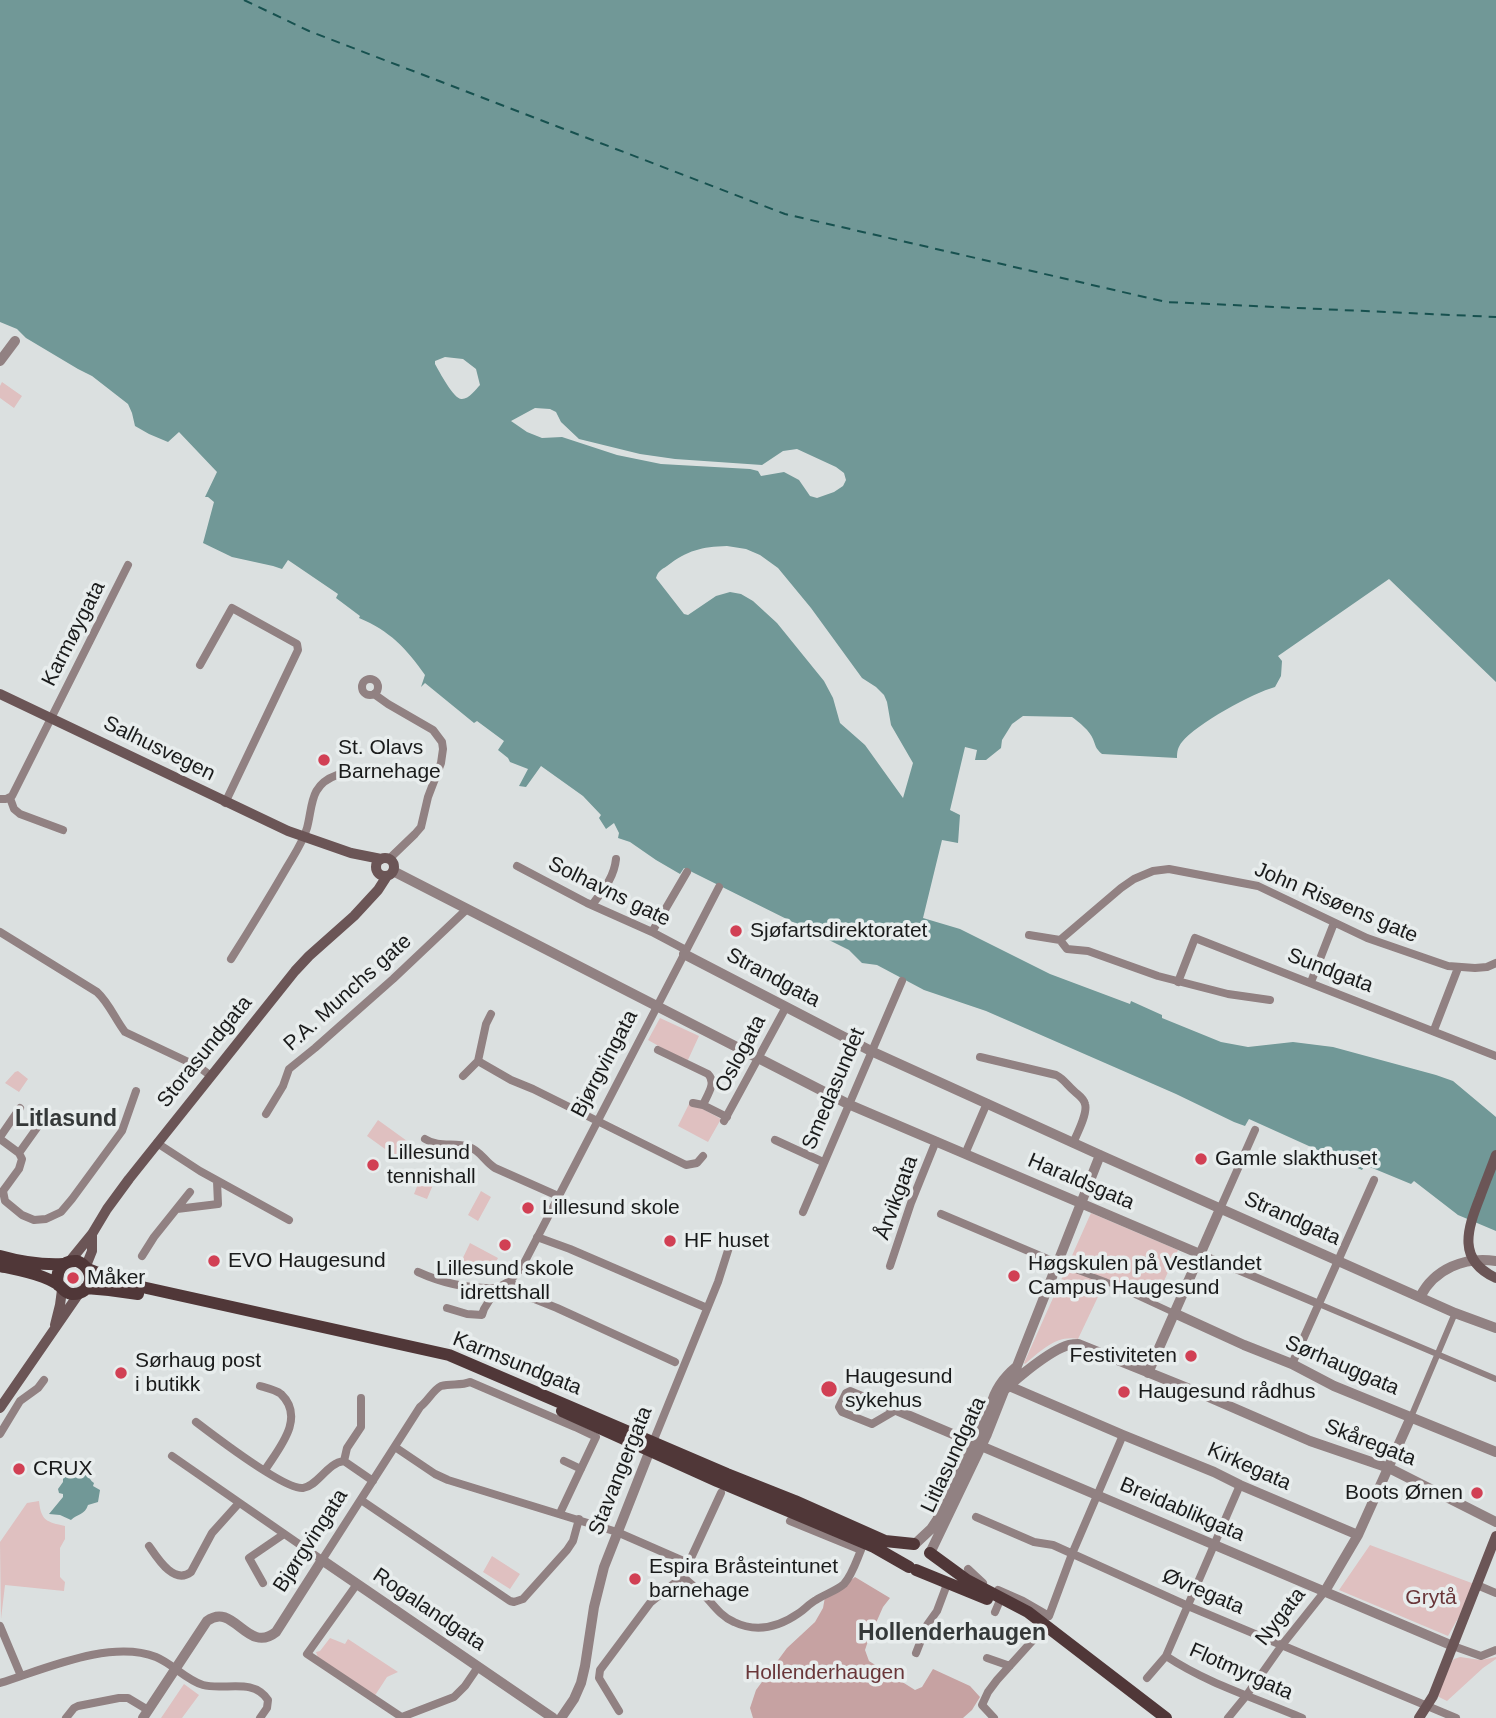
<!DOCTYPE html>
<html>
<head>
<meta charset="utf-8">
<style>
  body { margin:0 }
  canvas { display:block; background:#dbe0e0 }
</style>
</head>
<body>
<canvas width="1496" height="1718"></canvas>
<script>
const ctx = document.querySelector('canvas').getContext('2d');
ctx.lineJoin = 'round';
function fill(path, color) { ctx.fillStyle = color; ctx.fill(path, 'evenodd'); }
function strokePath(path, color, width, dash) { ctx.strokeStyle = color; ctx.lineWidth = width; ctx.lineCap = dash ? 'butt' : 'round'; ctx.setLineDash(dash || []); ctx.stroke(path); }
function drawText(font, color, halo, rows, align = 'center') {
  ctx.font = font + ' Arial,sans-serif'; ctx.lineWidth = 7; ctx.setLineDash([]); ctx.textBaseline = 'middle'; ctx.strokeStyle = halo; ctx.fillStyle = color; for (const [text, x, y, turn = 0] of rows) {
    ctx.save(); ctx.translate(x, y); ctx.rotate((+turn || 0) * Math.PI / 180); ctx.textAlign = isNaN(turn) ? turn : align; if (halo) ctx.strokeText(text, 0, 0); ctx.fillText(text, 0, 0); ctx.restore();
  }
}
const green = new Path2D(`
  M2,382L22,396L14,408L0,398V386Z
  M660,1018L699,1036L687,1062L648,1040Z
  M18,1071L28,1079L19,1092L5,1083L15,1072Z
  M689,1104L701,1108L721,1119L708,1142L678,1126Z
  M378,1120L414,1146L403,1162L367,1136Z
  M422,1174L435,1180L427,1199L414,1194Z
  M481,1191L491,1197L478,1221L468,1215Z
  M1091,1213L1178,1250L1154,1303L1105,1282L1078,1339C1056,1335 1041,1351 1025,1364L1024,1363Z
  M470,1243L498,1258L487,1278L460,1264Z
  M39,1501C41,1521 47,1522 65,1526V1539L60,1548V1577L65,1582L64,1591L5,1585L1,1619L0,1542L27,1503Z
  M1370,1545L1477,1585L1448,1636L1339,1590Z
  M492,1556L520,1574L510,1589L483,1572Z
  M330,1638L345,1644L348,1639L398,1672L387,1677L374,1697L319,1660L316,1652L320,1651Z
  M1460,1657L1481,1660L1496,1657V1659L1483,1668L1447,1701L1437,1696L1451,1663L1454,1659Z
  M184,1684L199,1695L182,1718H161Z`);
const forest = new Path2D(`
  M855,1577L890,1598L883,1607L868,1641L865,1650L869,1661L915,1690L922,1687L933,1669L970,1686L980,1697L972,1710L963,1718H753L750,1708L756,1690L787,1648L815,1622L823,1608L825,1597L838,1590Z`);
const water = new Path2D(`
  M0,0H1496V682L1389,579L1278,656L1282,661L1281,676L1275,687C1253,693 1196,724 1182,742C1178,747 1177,751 1177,758L1102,754C1095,748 1096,746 1093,739C1090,731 1079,722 1072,717L1023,716L1012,724L1002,740L1001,748L986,760H975L977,750L965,747L950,810L960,815L958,843L942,840L923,918L960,929L1050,974L1130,1004L1131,1001L1162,1015V1018L1221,1042L1248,1047L1293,1042L1333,1047L1436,1075L1453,1081L1496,1117V1231L1458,1215L1414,1181L1411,1184L1365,1165L1362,1170L1249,1119L1245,1126L1234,1122L1176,1094L986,1011L924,990L877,965L862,963L849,950L684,868L680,874L656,860L630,842L618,838L619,833L614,823L606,829L599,818L601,815L583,796L541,766L526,787L519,786L528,769L510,762L508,758L498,750L504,741L477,721L474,723L425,683L421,687L425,675C406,648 390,631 359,618L360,616L336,598L338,594L288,560L282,569L273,566L232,557L203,543L214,502L208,497H205L217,472L179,432L168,442L149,434L135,426L132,413L128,404L92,376L78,369L26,338L17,329L0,322ZM445,357L463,359L476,369L480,385C476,389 469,399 462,399C454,400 439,371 435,364V361ZM535,408L550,409L556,412L561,422L579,439L640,454L675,459L762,465L783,451L797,449L836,467L844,473L846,480L843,486L834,492L817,498L810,496L799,480L784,472L761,476L758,471L750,469L661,464L617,455L562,437L542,438L527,432L511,421ZM727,546L746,549L760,555L778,568L811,608L862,678L876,687L884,695L887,702L891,725L913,763L903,798L865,745L840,723L833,698L824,681L777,623L753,601L741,594L730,592L716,596L688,615L684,614L656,578C658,571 661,570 667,566C688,550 701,547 727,546Z
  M80,1465C89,1469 87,1479 94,1483L93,1486L100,1490L98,1502L88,1505C85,1515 77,1514 71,1520L60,1515L49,1514L63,1497V1494L59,1493L58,1489L63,1482V1477L68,1474L71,1477L75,1469L80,1468Z`);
const ferry = new Path2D(`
  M244,0L309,31L785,214L1166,302L1496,317`);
const pedestrian = new Path2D(`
  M1057,1263L1105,1281L1174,1313
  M1319,1304L1496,1379
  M1411,1417L1455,1313`);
const minor = new Path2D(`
  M200,665L232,608L297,644L298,650L225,803
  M362 687a8 8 0 1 1 16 0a8 8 0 1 1-16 0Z
  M374,694L388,704L433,730L442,742L443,749L441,763L428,797L421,827L415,834L389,859
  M10,798L14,809L20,814L63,830
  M0,799H6L12,796L128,565
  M517,866L587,903L652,932L686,950
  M592,905C603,890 614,878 616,859
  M0,932L97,992C109,1003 115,1019 125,1032L199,1067L211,1076
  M652,932L687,872
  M1029,935L1060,940L1067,949L1088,951L1158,976L1228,994L1270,1000
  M1060,940L1121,888L1134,879L1153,871L1169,869L1258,886L1367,938L1448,966L1475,968L1487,967L1496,963
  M231,959C250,929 269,898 287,867C294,855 303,842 307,828C313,806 309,785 337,775
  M1178,982L1195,938L1496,1056
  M1311,982L1334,923
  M1434,1030L1458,968
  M658,1050L708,1074C717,1083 707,1095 703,1105
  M980,1057L1056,1075C1064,1079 1067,1085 1074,1091C1078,1095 1084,1098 1085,1104C1088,1113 1077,1134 1073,1143
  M478,1061L486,1024L491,1014
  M463,1076L478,1061L511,1080L533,1089L686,1165L697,1163L703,1156
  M693,1103L703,1105L727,1117
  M266,1114L283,1086L289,1069L315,1048L393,979L467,909
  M724,1121L786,1007
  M0,1137L20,1108
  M0,1139L19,1153L22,1159L19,1169L3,1191L5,1201L22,1215L34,1220L46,1219L61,1212L72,1199L122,1131L136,1091
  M425,1139C439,1148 454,1142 469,1147C480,1150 485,1162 495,1168L558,1196
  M775,1140L823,1162
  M157,1143L200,1171L289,1220
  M19,1153L44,1118
  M965,1154L987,1103
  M177,1209L218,1204L217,1181
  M1220,1209L1255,1130
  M803,1212L902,981
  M941,1214L1057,1263
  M537,1237L570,1249L707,1308
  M1200,1254L1319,1304
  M142,1256L154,1237L190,1192
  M890,1266L911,1203L936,1141
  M418,1272C442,1283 471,1289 497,1288
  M510,1281L522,1294L557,1308L675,1362
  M447,1308L467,1314L482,1315L484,1309L497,1288L510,1281L522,1267L719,887
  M1292,1364L1374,1180
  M260,1386C267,1388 276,1390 281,1394C306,1418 279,1448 265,1470
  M850,1391L896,1410L872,1424L842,1412L839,1407L846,1393Z
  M196,1422C213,1435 285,1490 303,1488C318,1486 327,1463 344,1461L373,1481
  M0,1434L20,1401L38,1388L44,1380
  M653,1442L718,1282L731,1241
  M395,1447L435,1474L448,1480L617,1532L688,1563
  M172,1456L322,1560L420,1407C428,1401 433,1390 441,1386C451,1383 461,1386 470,1382L575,1427L596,1437L560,1513
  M344,1461L347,1448L361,1427V1398
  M564,1461L581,1469
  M361,1500L510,1601L514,1602L523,1599L567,1550L573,1541L579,1519
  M976,1517L1034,1542L1053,1545L1188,1606L1456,1718
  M149,1546C158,1559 174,1585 191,1572L212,1533L239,1503
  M968,1569L983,1583
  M682,1576C690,1583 698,1590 706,1597C714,1606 722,1617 734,1622C757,1633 779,1627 799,1613C805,1609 810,1603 816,1600C825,1594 836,1591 844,1584C852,1575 856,1562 861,1550L790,1521
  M263,1583L249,1558L284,1534
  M357,1584L307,1654L403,1718
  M1477,1585L1496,1593
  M998,1590L1023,1601L1049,1616L1072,1554L1123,1435
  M995,1612L1001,1598
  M0,1626L21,1676
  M1453,1646L1481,1656L1496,1650
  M916,1653L927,1625L937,1611L946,1587
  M1166,1656C1208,1684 1256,1698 1302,1718
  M987,1658L1010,1666
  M1147,1678L1166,1656L1240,1485
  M0,1683C45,1669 111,1639 156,1657C173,1664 186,1680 203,1685C224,1691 253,1677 268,1700L267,1708L260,1718
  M619,1711L599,1678L600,1670L650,1603L677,1581L685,1571L721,1493
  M402,1717L454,1697L465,1686L478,1667
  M66,1718L74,1708L78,1706L119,1698H128L148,1710
  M994,1718L982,1705L988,1692L997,1680L1034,1639
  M1228,1718L1246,1696L1282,1645L1325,1591`);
const tertiary = new Path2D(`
  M0,361L15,341
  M393,871L848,1104L1200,1254
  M684,954L871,1051L1100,1155L1455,1313L1496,1328
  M1420,1297C1434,1269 1465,1256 1496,1261
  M1174,1313L1244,1345L1292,1364L1334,1386L1496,1452
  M1148,1373L1220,1209
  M1013,1382L1017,1366L1100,1155
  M1009,1386L1123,1435L1214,1472L1240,1485L1358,1535
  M991,1405C1003,1388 1042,1357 1061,1348C1067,1345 1072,1344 1078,1344L1197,1392L1310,1441L1389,1468L1496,1522
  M896,1410L1453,1646
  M915,1544L931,1529L937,1520L991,1405C995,1389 1004,1377 1016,1367
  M930,1553L987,1434L1004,1391
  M1325,1591L1358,1535L1411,1417
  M143,1718L207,1621C234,1601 247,1655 276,1632L322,1560L553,1718
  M561,1718L574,1699L581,1683L585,1666L594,1607L604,1567L652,1445`);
const secondary = new Path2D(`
  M0,694L288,831L351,853L381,859
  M376 867a9 9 0 1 1 18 0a9 9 0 1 1-18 0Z
  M70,1261L92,1234L107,1209L129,1179L295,971L309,956L354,916L378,890L387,876
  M86,1266L92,1251V1234
  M55,1325L60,1305L62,1290
  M0,1408L80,1292
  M1419,1718L1433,1696L1496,1536`);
const primary = new Path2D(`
  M0,1256C21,1262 41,1265 63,1264
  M0,1266C14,1269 30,1272 43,1277C48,1279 55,1282 59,1285C63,1289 65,1293 72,1294C92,1295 98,1270 77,1261C62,1260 55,1271 58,1285
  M88,1269L124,1283L449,1355L727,1474L795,1501L885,1541L914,1544
  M86,1288L109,1290L138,1294
  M562,1411L717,1481L874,1547L909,1567
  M930,1553L967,1580L1028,1612L1166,1718
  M916,1570L987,1599`);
const secondaryBridge = new Path2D(`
  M1496,1155C1491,1169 1485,1183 1480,1197C1467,1230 1457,1260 1496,1278`);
const markers = [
  [324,760,7,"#d14054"],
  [736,931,7,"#d14054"],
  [1201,1159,7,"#d14054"],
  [373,1165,7,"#d14054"],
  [528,1208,7,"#d14054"],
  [670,1241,7,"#d14054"],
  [505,1245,7,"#d14054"],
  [214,1261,7,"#d14054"],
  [1014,1276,7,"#d14054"],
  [73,1278,7,"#d14054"],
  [1191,1356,7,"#d14054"],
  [121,1373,7,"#d14054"],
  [829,1389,9,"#d14054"],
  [1124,1392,7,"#d14054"],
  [19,1469,7,"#d14054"],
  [1477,1493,7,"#d14054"],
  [635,1579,7,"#d14054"]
];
const streetNames = [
  ["Karmøygata",74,634,-63],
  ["Salhusvegen",159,749,26],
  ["Solhavns gate",609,892,26],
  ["John Risøens gate",1336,903,23],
  ["Sundgata",1330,971,21],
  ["Strandgata",773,978,28],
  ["P.A. Munchs gate",348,993,-42],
  ["Storasundgata",205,1052,-51],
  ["Oslogata",741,1054,-62],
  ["Bjørgvingata",605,1064,-62],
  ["Smedasundet",834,1089,-67],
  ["Haraldsgata",1081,1182,23],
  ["Årvikgata",897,1198,-70],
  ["Strandgata",1292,1219,24],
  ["Karmsundgata",517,1364,22],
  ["Sørhauggata",1342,1366,23],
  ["Skåregata",1370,1443,21],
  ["Litlasundgata",954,1455,-65],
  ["Kirkegata",1249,1467,24],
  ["Stavangergata",621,1471,-68],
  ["Breidablikgata",1182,1510,23],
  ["Bjørgvingata",311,1541,-57],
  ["Øvregata",1203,1592,23],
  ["Rogalandgata",429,1610,34],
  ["Nygata",1281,1617,-52],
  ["Flotmyrgata",1241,1672,24]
];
const poiNames = [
  ["St. Olavs",338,748],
  ["Barnehage",338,772],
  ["Sjøfartsdirektoratet",750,931],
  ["Lillesund",387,1153],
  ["tennishall",387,1177],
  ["Gamle slakthuset",1215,1159],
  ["Lillesund skole",542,1208],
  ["HF huset",684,1241],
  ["EVO Haugesund",228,1261],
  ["Høgskulen på Vestlandet",1028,1264],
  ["Campus Haugesund",1028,1288],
  ["Lillesund skole",505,1269,"center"],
  ["idrettshall",505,1293,"center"],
  ["Måker",87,1278],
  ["Festiviteten",1177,1356,"right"],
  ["Sørhaug post",135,1361],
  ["i butikk",135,1385],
  ["Haugesund",845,1377],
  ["sykehus",845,1401],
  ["Haugesund rådhus",1138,1392],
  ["CRUX",33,1469],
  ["Boots Ørnen",1463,1493,"right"],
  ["Espira Bråsteintunet",649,1567],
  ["barnehage",649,1591]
];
const parkNames = [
  ["Grytå",1431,1598],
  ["Hollenderhaugen",825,1673]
];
const neighbourhoodNames = [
  ["Litlasund",66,1120],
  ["Hollenderhaugen",952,1634]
];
fill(green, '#dfc0c0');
fill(forest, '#c6a2a2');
fill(water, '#719897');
strokePath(ferry, '#17514f', 2, [9, 7]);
strokePath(pedestrian, '#918182', 6);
strokePath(minor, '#918182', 8);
strokePath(tertiary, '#918182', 10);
strokePath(secondary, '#6b5556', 10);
strokePath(primary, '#503738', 12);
strokePath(secondaryBridge, '#6b5556', 10);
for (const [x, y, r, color] of markers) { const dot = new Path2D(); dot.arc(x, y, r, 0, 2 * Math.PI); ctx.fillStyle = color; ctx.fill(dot); strokePath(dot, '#e8eded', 2.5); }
drawText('21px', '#1a1b1b', '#e8eded', streetNames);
drawText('21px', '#1a1b1b', '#e8eded', poiNames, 'left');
drawText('21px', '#693639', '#e8eded', parkNames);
drawText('bold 23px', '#353939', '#e8eded', neighbourhoodNames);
</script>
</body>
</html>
